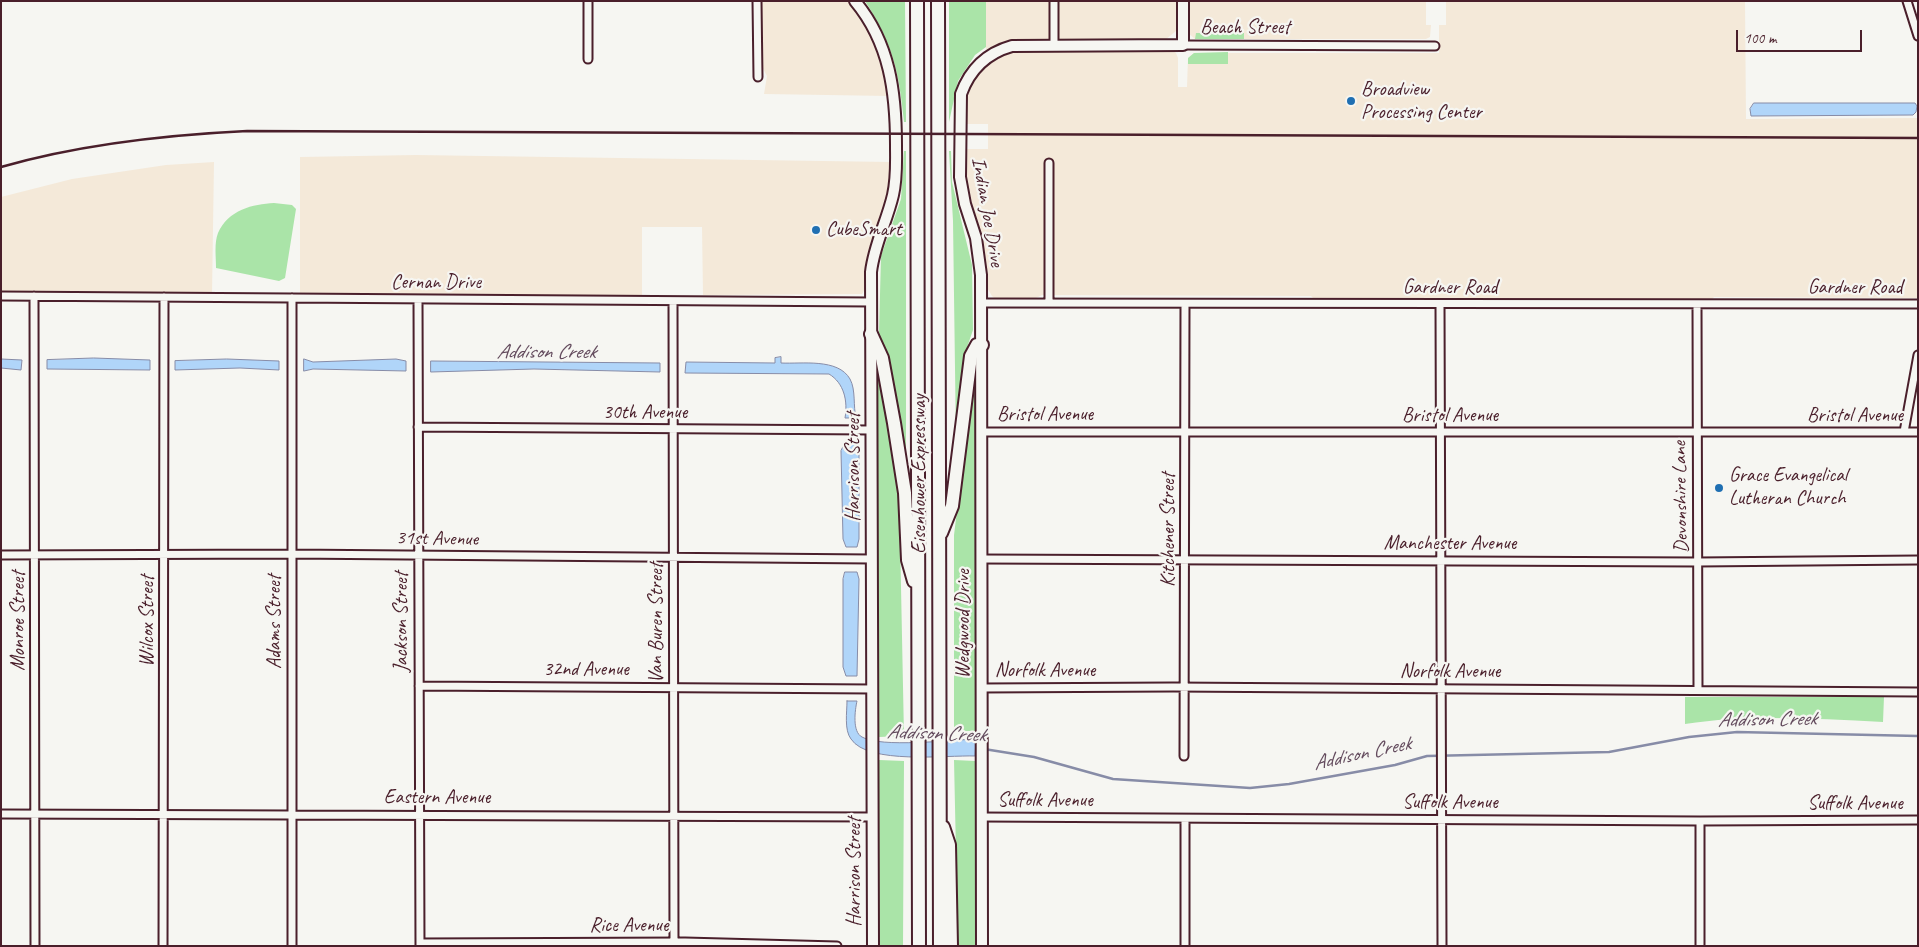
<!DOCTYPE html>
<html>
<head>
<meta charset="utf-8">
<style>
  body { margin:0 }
  #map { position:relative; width:1919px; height:947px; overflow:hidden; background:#f6f6f2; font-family:Caveat,sans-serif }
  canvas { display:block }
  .frame { position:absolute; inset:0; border:2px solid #4a1f2b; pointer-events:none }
  .scale { position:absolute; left:1736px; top:30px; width:126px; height:22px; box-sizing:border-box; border:2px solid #4a1f2b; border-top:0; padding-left:6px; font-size:15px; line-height:18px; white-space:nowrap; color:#4a1f2b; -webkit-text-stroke:4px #f6f6f2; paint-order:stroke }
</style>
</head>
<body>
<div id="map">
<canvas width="1919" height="947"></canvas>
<div class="frame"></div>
<div class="scale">100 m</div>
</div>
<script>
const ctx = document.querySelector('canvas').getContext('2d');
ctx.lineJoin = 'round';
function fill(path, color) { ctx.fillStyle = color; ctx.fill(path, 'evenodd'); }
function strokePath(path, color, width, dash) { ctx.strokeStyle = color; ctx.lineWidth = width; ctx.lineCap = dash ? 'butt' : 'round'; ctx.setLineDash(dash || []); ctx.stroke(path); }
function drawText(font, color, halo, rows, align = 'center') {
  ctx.font = font + ' Caveat,sans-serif'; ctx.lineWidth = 4.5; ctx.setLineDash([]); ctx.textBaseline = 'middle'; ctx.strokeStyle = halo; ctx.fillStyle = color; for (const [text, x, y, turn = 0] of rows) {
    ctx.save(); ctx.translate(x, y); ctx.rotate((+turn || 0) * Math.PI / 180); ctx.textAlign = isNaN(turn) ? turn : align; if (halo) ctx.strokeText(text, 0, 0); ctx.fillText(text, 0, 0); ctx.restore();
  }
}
const built = new Path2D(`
  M762,1H848L872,37L880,55L890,96L764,94L767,76L762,67Z
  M986,1H1179L1178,25L1176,31L1165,40H1017L986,51Z
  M1188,1H1426V25H1431L1430,37L1426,39H1195L1188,33Z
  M1446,1H1745L1746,119L1918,118V298L1714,297L1710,301L1314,299L1311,296L1042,295L1036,298H994L992,296L986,286L982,245L971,210L964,176V149H988V124H964L965,101L969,86L986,64L1000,55L1015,50L1029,49L1173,51L1176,53L1178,58V87H1187L1188,58L1194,53H1439V25H1446Z
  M416,155L891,162V176L885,208L871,244L866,287L862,294L703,295L702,227H642V296L300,293V157Z
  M214,162L212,295L1,293V197L72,179L166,165Z`);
const green = new Path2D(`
  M865,1H905L906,122H904C899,71 893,45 865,1Z
  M949,1H986V47L975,55L958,81L949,122Z
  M1196,33H1244V39H1195Z
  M1228,52V64H1188V58L1194,53Z
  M904,151H906V461H904L877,333H879L881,256L901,199Z
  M949,151H951L952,182L972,265L973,330L964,356L966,357L956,442L953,221Z
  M274,203L292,205L296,209L285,278L279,281L216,268C216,257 214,243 218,233C228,210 253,204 274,203Z
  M976,357L977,721L976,731H954V535Z
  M876,364H879L899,487L904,736L879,737V721L877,720Z
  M1685,697H1884L1883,722C1816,719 1751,714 1685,724Z
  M879,760L904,761L903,946H878Z
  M954,760L975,761V771H977L978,946H958Z`);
const water = new Path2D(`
  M1754,103H1915L1917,106L1916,112L1913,115L1751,116L1750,109Z
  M781,357V363C802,364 838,358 850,379C856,390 853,406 856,418H845C848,401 844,383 829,374L685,373L686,362L775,363V358Z
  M94,358L150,360V370L47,369V360Z
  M1,359L22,360L21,370L1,368Z
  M227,359L279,361V370L240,368L175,370V361Z
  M304,359L313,362L396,359L406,361V371L313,369L304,371Z
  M431,361L660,363V372L534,369L431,372Z
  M845,443H856L859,450V539L857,547H846L843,539L841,451Z
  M845,572H857L859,579L857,676H846L843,667V579Z
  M847,701H857C855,710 852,732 862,737C881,748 951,740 976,739L975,756C947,755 868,765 851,739C844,730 847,712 847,701Z`);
const stream = new Path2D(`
  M984,749L1034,757L1113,779L1250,788L1289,784L1395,765L1427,756L1609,752L1689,737L1737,732L1918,736`);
const street = new Path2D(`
  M588,1V59
  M757,1L758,77
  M1054,1V44
  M1907,1L1918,36
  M1183,45L1435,46
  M1049,163V303
  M1,296L871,302
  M34,296L35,946
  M292,298V946
  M418,299L420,946
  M673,301L674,946
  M982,303L1918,304
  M1440,304L1442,946
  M1697,304L1698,690
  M418,427L871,430
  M982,432H1918
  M1904,432L1918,355
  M1,555L291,554L872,559
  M981,559L1698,562L1918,560
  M419,686L873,689
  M982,688L1173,687L1918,692
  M1184,756L1185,304
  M1,814L873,817
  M982,817L1700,821L1918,820
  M1700,821V946
  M420,943L685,942L837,946
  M163,946L164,297
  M1185,946V819`);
const secondary = new Path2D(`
  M855,1C890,43 896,93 896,145C896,162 897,178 893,195C887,221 874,245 871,272L873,946
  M982,946L981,275L976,238L965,204L960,177L961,94C970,69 987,53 1012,46L1183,45V1`);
const highway = new Path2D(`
  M917,1L919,946
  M938,1L940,946
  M871,334L882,358L894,423L905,493L908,560L914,581
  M941,533L952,506L971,356L977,345H982
  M943,827L949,845L951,946`);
const rail = new Path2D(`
  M1,167C81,144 164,135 247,131L1918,138`);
const markers = [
  [1351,101,5,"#1f6fb2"],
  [816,230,5,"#1f6fb2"],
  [1719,488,5,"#1f6fb2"]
];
const streetNames = [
  ["Beach Street",1245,28],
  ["Indian Joe Drive",987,212,80],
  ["Cernan Drive",436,283],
  ["Gardner Road",1450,288],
  ["Gardner Road",1855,288],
  ["30th Avenue",645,413],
  ["Bristol Avenue",1045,415],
  ["Bristol Avenue",1450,416],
  ["Bristol Avenue",1855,416],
  ["Harrison Street",854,467,-90],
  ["Eisenhower Expressway",920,474,-90],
  ["Devonshire Lane",1681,497,-91],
  ["Kitchener Street",1169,530,-90],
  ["31st Avenue",437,539,1],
  ["Manchester Avenue",1450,544],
  ["Monroe Street",19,621,-90],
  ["Wilcox Street",148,621,-90],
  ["Adams Street",275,622,-90],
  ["Jackson Street",402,622,-90],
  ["Van Buren Street",657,623,-90],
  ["Wedgwood Drive",964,624,-90],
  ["32nd Avenue",586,670],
  ["Norfolk Avenue",1045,671],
  ["Norfolk Avenue",1450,672],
  ["Eastern Avenue",437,798],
  ["Suffolk Avenue",1045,801],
  ["Suffolk Avenue",1450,803],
  ["Suffolk Avenue",1855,804],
  ["Harrison Street",855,872,-90],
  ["Rice Avenue",629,926]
];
const poiNames = [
  ["Broadview",1361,90],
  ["Processing Center",1361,113],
  ["CubeSmart",826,230],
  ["Grace Evangelical",1729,476],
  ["Lutheran Church",1729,499]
];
const waterNames = [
  ["Addison Creek",546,352],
  ["Addison Creek",1767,720,-1],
  ["Addison Creek",936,734,2],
  ["Addison Creek",1362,754,-12]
];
fill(built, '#f4e9d9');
fill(green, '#aae4a8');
fill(water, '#b0d5f9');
strokePath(water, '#878ca7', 1);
strokePath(stream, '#878ca7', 2.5);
strokePath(street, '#4a1f2b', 11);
strokePath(secondary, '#4a1f2b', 14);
strokePath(highway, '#4a1f2b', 16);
strokePath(street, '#f6f6f2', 7);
strokePath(secondary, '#f6f6f2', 10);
strokePath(highway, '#f6f6f2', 12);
strokePath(rail, '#4a1f2b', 2.5);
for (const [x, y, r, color] of markers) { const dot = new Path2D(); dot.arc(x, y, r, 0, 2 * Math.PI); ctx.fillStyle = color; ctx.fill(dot); strokePath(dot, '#f6f6f2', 2); }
drawText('20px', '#4a1f2b', '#f6f6f2', streetNames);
drawText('20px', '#4a1f2b', '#f6f6f2', poiNames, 'left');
drawText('italic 21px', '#644c5e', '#f6f6f2', waterNames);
</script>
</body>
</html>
